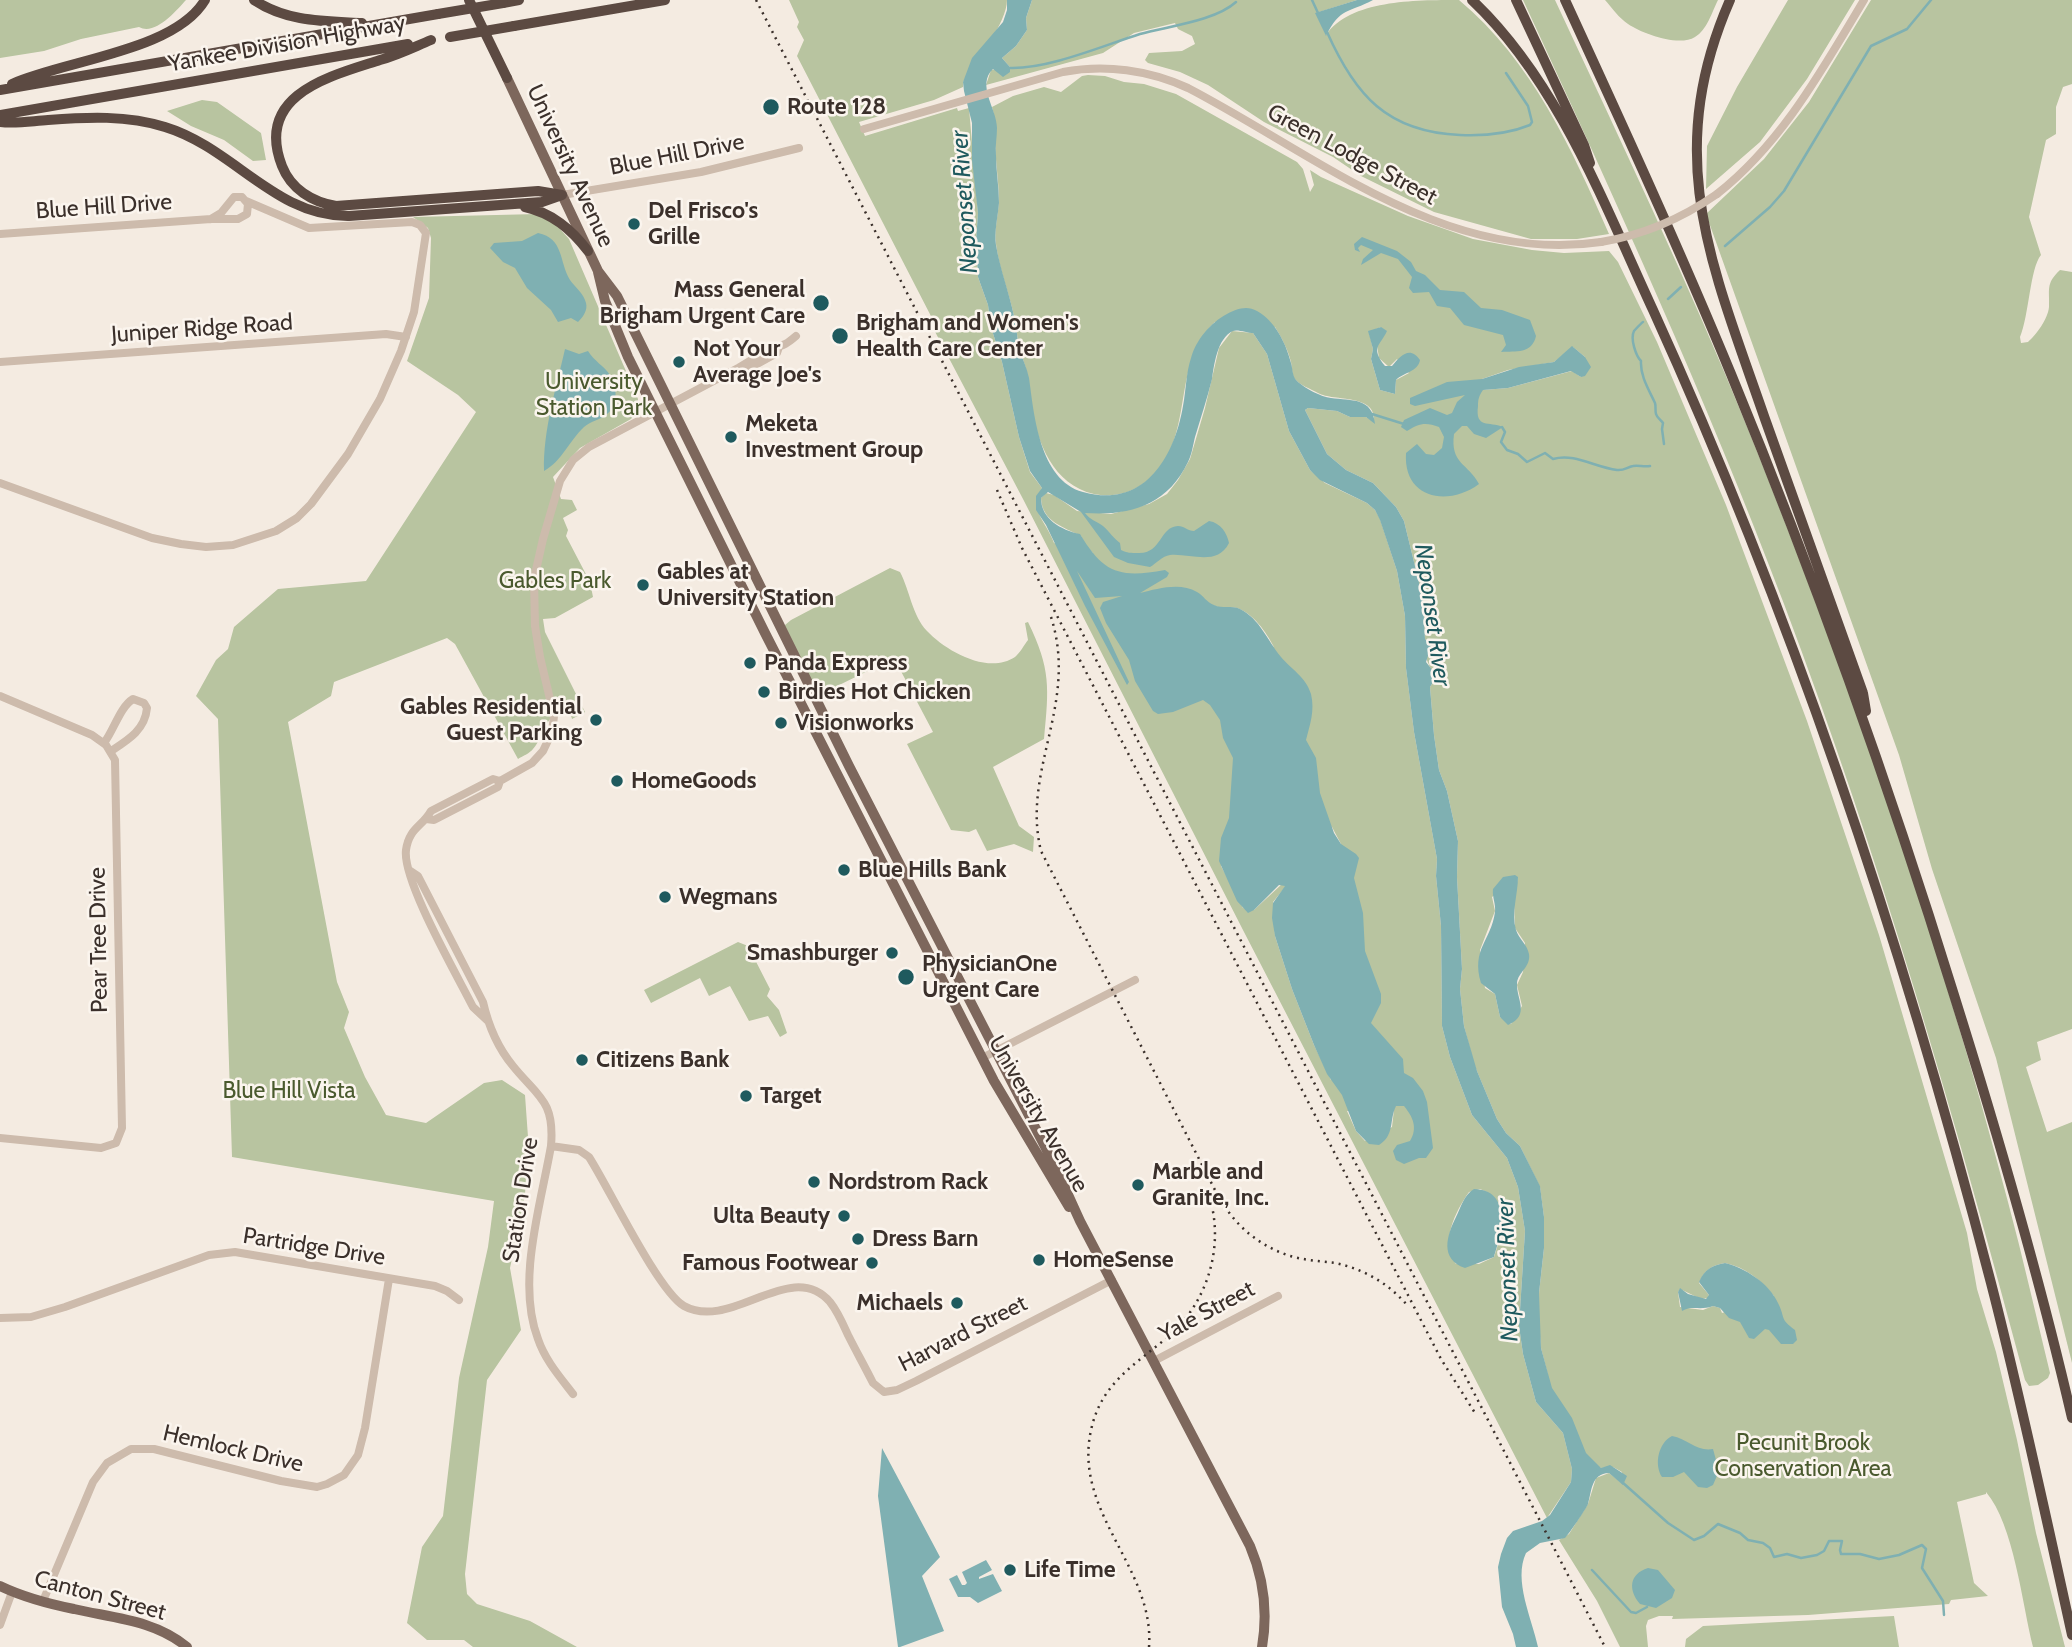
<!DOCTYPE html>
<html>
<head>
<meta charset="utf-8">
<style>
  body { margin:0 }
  canvas { display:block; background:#f4ebe1 }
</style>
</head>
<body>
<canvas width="2072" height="1647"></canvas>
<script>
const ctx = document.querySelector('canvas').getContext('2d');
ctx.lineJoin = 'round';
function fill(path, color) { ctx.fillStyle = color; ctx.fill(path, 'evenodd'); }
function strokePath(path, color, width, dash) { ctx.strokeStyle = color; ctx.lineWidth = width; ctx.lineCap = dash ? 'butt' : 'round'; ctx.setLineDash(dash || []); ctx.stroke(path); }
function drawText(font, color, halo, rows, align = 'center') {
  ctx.font = font + ' Cabin,sans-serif'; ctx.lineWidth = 5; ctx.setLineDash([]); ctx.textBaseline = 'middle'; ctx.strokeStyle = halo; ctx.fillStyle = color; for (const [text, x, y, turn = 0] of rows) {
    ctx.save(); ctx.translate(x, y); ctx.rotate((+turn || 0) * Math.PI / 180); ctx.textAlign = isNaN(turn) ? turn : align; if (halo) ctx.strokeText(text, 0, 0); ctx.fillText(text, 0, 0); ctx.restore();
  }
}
const green = new Path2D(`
  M0,0H186C176,11 155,36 139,27L81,39L44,51L0,58Z
  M789,0H1007C1007,23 976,61 963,82V87L934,100L859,122L865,136L957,108L958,111L969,108L978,213L976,241L978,277L988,305L991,327L1002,362L1019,437L1030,472L1042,488C1031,517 1045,518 1054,543L1093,553L1086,546L1081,536C1064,527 1042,522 1041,498L1046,493L1054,495L1077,511L1111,514L1149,504L1167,494L1178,480L1190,459L1205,408L1219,348L1232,331L1253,333L1267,354L1289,431L1310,470L1325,483L1367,503L1375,510L1380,519L1397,571L1405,616L1406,668L1414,732L1437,859L1436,876L1441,926L1442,1026L1450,1057L1472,1115L1507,1158L1518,1187L1525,1231L1519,1326L1523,1354L1536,1402L1563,1433L1572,1469L1571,1482L1547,1518L1244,932L1023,499L931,324L934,322L797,56L804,40L797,27L799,22ZM1183,588C1201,592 1201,601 1215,606C1223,609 1230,606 1237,608C1254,614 1266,632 1274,647ZM1243,768L1332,827L1341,844L1331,1080L1314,1045L1292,989L1275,936L1273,902L1286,886L1282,884L1254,910L1243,908L1221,866ZM1394,1110L1392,1127L1365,1141L1356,1131L1347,1111ZM1480,1189C1511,1199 1502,1234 1494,1257L1479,1264H1456C1440,1242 1455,1212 1469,1192Z
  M1032,0H1357L1316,13L1326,35C1350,0 1414,0 1459,0C1532,61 1572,149 1609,234L1577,239H1531L1434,212L1361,176L1333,157L1264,122L1208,85L1180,72L1148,63L1145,60L1149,53L1182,51L1195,44L1192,36L1178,29L1175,23L1134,33L1103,53L986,85L991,70L1010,67L1002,58L1016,46L1027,30L1026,18Z
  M1523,0H1555C1621,142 1689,284 1748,429C1850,681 1939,939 2008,1202C2023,1258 2036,1316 2050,1373L2048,1378L2038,1385L2029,1386L2025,1380C1955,1118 1880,858 1784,604C1706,398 1615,199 1523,0Z
  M1605,0H1718C1712,12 1707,30 1695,37C1679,47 1643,34 1628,24C1619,18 1612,8 1605,0Z
  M1788,0H1855L1807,79L1760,142L1706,189L1707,146L1737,87Z
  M1871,0H2072V84L2063,87L2056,107V134L2046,140L2029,217L2041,255C2030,268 2029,316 2020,337L2021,343L2028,342C2036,335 2048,319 2049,307C2050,290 2045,284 2060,270L2072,272V1029L2037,1042L2041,1060L2026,1067L2047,1132L2072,1122V1363L1996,1058L1932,869L1899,755L1706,214L1764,159L1809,102Z
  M1088,75L1105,76L1124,82L1144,84L1176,94L1297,162L1303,169L1310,192L1314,185L1310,170L1321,177L1408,216L1473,239L1532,250L1564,253L1609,251L1618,262L1657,342L1726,505L1807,721L1879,935L1967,1233L1977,1289L1996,1352L2017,1440L2036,1533L2065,1647H2033C2022,1603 2014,1525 1986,1492V1494L1957,1502L1974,1583L1988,1596L1951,1600L1949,1604L1808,1615L1672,1619L1673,1616H1659L1648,1620L1646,1626L1648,1647H1620L1597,1601L1559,1540L1569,1534L1588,1504L1596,1478L1609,1473L1623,1484L1622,1472L1613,1467L1601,1468L1583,1463L1547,1397L1548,1375L1541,1348L1539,1324V1293L1544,1248V1217L1540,1187L1520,1146L1506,1133L1497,1119L1474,1064L1464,1026L1460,989L1462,969L1457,877L1458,841L1447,791L1439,770L1434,735L1430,687L1435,679L1426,658L1431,650L1425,639L1423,599L1404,521L1396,507L1373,483L1346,470L1327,454L1305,410L1308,408L1337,411L1350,417H1366L1374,422C1377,393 1334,402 1318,393C1311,389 1299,385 1294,378C1292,374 1292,367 1291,362C1288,350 1282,338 1275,327L1215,322C1169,364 1197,440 1148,480C1133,493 1113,498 1094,494C1053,485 1037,442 1031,405C1029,394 1030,383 1027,373C1025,363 1020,353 1018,342C1017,334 1016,325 1014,316C1009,292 999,269 996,244C994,231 998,215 999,202C999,187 997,173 996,159C994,140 998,127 992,107L1013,96L1044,87L1061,92L1082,76ZM1381,327L1382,339L1377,345L1379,358L1389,367L1397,359L1409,373L1396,380L1395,394L1380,390L1371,359L1373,349L1369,332ZM1573,347L1585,357L1581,377L1572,371L1508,388L1483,390L1482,379L1508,370L1554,362ZM1518,877L1514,899L1515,928L1525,943L1523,972L1517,985L1522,1006L1511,1024L1500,1017L1495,994L1485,988L1480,950L1495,911L1492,897ZM1725,1263C1745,1267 1761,1280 1774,1296L1722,1313L1720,1308L1713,1306L1703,1310L1680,1307L1678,1292L1680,1289L1701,1299L1708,1298L1709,1295L1699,1283C1704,1270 1712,1265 1725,1263Z
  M202,100L217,102L261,133L266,160L253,161L224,140L191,126L167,111Z
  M538,214L551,219L569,239L638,399L636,412L631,419L580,448L553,477L561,499L572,500L577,510L563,518L568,530L566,536L590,582L593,597L555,618L543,619L545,632L585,712L572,719L569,708C543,714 546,734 533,749C530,753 523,756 518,759L455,644L447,638L334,682L331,696L288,722L337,982L349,1012L344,1028L365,1077L386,1115L426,1123L484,1083L502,1080L525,1095L528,1137L525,1195L510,1268L521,1330L487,1380L465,1574L467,1594L477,1604L530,1621L577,1647H473L464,1640H427L407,1623L422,1547L443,1516L459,1378L488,1247L494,1201L232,1157L218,719L196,696L216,660L228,649L234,627L278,589L366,581L476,412L458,395L407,361L429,298L431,238L428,228L413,217Z
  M890,568L900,572C910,591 912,615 927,631C946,651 988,675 1015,657C1020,653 1024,645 1028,640L1025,623L1028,622C1051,669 1049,688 1044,739L993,767L1019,826L1034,837L1033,852L1014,844L987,851L976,829L969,832L951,830L907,744L933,732L894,658L819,695L785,630V625L791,620Z
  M738,942L748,946L770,989L767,996L779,1010L787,1033L780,1037L768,1016L749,1021L730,986L709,996L700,978L651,1003L644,990Z
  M1894,1616L1899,1647H1685L1686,1639L1703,1626Z`);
const water = new Path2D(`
  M1007,0H1032L1026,18L1027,30L1016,46L1002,58L1010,67V72L1003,77L993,69C976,85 997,109 997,128C997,137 995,146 996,155C996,171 999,187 999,203C998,216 994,232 996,245C1000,269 1009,292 1014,316C1017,327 1017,338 1019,348C1022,358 1027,368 1029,378C1034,413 1039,480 1083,492C1144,509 1174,458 1183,406C1186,390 1186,373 1191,358C1196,340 1210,323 1227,314C1236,309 1247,305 1257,311C1275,321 1286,343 1291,363C1293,370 1292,377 1298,382C1305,388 1321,397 1331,398C1352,401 1372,397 1375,424L1366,417H1350L1337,411L1308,408L1305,410L1327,454L1346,470L1373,483L1396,507L1404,521L1423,599L1425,639L1431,646L1426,662L1437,676L1430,687L1434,735L1439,770L1447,791L1458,841L1457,877L1462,969L1460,989L1464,1026L1477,1071L1497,1119L1506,1133L1520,1146L1540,1186L1544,1217V1248L1539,1293L1541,1348L1552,1388L1572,1418L1586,1453L1601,1468L1610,1465L1627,1476L1623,1485L1609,1473C1591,1474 1592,1490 1588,1504C1586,1509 1569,1534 1565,1538L1540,1543L1526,1553C1513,1580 1532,1619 1538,1647H1516L1513,1634L1502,1607L1498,1567L1501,1554L1507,1538L1513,1531L1542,1521L1550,1515L1571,1482L1572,1469L1563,1433L1536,1402L1523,1354L1519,1326L1525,1231L1518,1187L1507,1158L1472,1115L1450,1057L1442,1026L1441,926L1436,876L1437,859L1414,732L1406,668L1405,616L1397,571L1380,520L1375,510L1367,503L1320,480L1310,470L1289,431L1267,354L1253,333C1248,333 1237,329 1233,331C1217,338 1214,366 1212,379C1207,399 1201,417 1195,437C1193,445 1192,454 1188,462C1167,506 1129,516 1085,513C1090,520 1096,521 1103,526C1110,532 1113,538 1120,543L1121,550C1127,553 1131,553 1138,553C1162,554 1159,527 1178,526C1184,526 1188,531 1194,531L1209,521C1221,523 1227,533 1229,543C1217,567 1190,553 1170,555C1162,556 1157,563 1150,567L1128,563L1114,557L1081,512L1048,492L1041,498C1041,519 1061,530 1080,534C1104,574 1120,578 1165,570L1169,573L1167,577L1140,593C1157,589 1180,582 1197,592C1204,596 1206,602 1214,605C1222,609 1232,605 1240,609C1260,619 1267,640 1281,657C1291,669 1306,677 1311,694C1315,711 1310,724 1306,740L1316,758L1320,793L1334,833L1341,844L1356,854L1359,858L1354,878L1363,913L1365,951L1381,994V1003L1371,1023L1403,1059L1404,1073L1413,1078L1423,1091L1427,1102L1433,1148L1426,1158H1419L1404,1164L1396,1160L1393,1151L1397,1145L1410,1141C1418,1128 1413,1117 1404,1106H1396C1389,1120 1395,1135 1379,1145L1369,1144L1356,1131L1342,1095L1327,1074L1314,1045L1292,989L1275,936L1272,918L1273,903L1285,886L1279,885L1254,910L1248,913L1237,901L1219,861L1221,838L1229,818L1233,758L1223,738L1220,720L1210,705L1203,700L1173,712L1158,714L1153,711L1135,681L1129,660L1106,623L1100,608L1103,602L1122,596L1095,598L1077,571L1129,682L1127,685L1085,606L1046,525L1036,510V496L1042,488L1030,471L1019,437L1002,362L991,327L988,305L978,277L976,241L978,213L972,160V123L964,91L963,82L972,58L1003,22L1007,10Z
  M1357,0H1373C1349,13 1340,7 1326,36L1315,13Z
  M538,233C564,238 559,262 570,280C575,287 584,294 586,303C588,310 583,317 578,322L571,318L558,322L551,310L527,288L515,268L503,262L490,248L494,243L522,241Z
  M1362,237L1397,251L1411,262L1416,271L1425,275L1440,290L1464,292L1481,308L1502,310L1530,320L1536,336C1532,354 1516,351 1501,352L1506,345L1503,335L1464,325L1450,308L1437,306L1429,292L1413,293L1409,288L1412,277L1398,259L1381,253L1361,265L1363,259L1373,250L1361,245L1358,248L1360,252L1355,250L1354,244Z
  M1381,327L1387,331C1380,346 1370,347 1385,366H1392C1400,356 1410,345 1420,360C1418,372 1404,372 1396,380L1395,394L1380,390L1371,359L1373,349L1368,331Z
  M1572,346L1585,357L1591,367L1585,376L1581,377L1571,371L1508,388L1483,390C1479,396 1478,399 1478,406C1475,429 1489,421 1503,427L1486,438L1474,434L1467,426H1462L1454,434C1450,464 1468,463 1479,484C1448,507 1403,499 1406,453L1417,444L1426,454L1434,455L1442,448L1444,437L1439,427C1426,422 1419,423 1407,431L1401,427L1404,420L1430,408L1447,415L1452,413L1457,402L1465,395L1415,406L1410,404V398L1447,382L1482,379L1519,367L1554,362Z
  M565,349L579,354L588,351C594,361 604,366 610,375C617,386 619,405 607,414C600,420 591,421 584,427C569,441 562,461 544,471C543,430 556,389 565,349Z
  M1515,875L1518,877C1518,894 1511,913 1516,930C1519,939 1527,944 1529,954C1531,967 1518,972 1517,983C1516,999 1531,1015 1508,1025L1500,1017L1495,994L1481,983C1471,949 1491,941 1495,912C1496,904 1492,897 1493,889L1503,877Z
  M1474,1189C1512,1190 1502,1233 1494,1257L1465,1268C1439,1259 1447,1235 1456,1217C1461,1207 1464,1195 1474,1189Z
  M1725,1263C1745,1268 1769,1283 1778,1303C1786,1319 1779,1318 1795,1330L1797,1340L1793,1344H1781L1769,1330L1765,1329L1754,1339L1749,1338L1740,1322L1729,1318L1720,1308L1713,1306C1700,1311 1692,1305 1682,1311L1678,1292L1680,1288L1688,1294L1706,1299L1709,1295L1699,1282C1704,1270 1712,1265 1725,1263Z
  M1672,1436C1688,1439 1697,1452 1713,1449L1719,1471L1713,1485L1707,1488L1698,1487L1684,1472L1673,1477H1662C1654,1465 1658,1443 1672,1436Z
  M882,1448L940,1557L922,1576L944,1631L900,1647H898L878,1496Z
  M986,1560L992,1570L979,1577V1579L993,1574L1002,1591L978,1603L970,1597H958L949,1579L957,1575L962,1585H965L967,1583L962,1572Z
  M1648,1568L1658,1570L1675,1590L1672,1598L1656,1608L1640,1604C1628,1590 1629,1574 1648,1568Z`);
const stream = new Path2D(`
  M1312,0L1318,13
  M1327,32C1355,95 1387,132 1460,135C1483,136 1508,134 1530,125L1532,122L1528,106L1506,73
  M1010,68C1049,69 1102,46 1140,34C1169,26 1215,21 1236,2
  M1725,246L1770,207L1784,191L1871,46L1907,29L1931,0
  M1668,299L1681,287
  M1643,322C1641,323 1635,330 1634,331C1630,339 1636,356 1641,361C1640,376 1649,390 1655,403C1656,406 1655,411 1656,414C1657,418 1661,420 1663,423L1662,429L1664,444
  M1372,414L1404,424
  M1502,427L1505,432L1501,442L1507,450L1518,454L1527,462L1545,453L1553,459C1575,453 1594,467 1617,470C1624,471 1627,467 1633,466C1638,465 1644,467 1650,466
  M1622,1482L1668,1523L1694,1540L1704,1536L1718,1524L1740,1533L1748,1540L1763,1543L1770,1548L1774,1557L1787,1554L1801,1558L1817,1555L1824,1551L1829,1541H1842L1840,1550L1841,1554H1860L1879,1559L1899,1555L1922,1545L1926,1549L1922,1568L1943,1601L1944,1615
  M1592,1570L1631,1612L1636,1613L1647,1607`);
const minor = new Path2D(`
  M864,129L1063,72C1105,64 1149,70 1188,88C1317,155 1445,265 1601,242
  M1717,194C1782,143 1822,70 1864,0
  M562,195L701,172L799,148
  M0,234L211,219H238L247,214L248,204L242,197H234L221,213L211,219
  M0,362L386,334L406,337
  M740,367L748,369L777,353L779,347
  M0,483L152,538L181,544L206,547L233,545L276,531L297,518L311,504L348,454L380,399L401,351L414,312L426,233L420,225L412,222L309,228L246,201
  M0,696L92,735L106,745L115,760L122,1128L116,1143L101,1148L0,1138
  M104,743C114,730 120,707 133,699L144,703L147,708C145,730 128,740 111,751
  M426,819L434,820L498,787L500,781
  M409,870L418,876L483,1002C488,1024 498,1048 513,1066C537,1096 555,1100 551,1146C541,1204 516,1282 538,1339C545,1360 560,1377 573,1394
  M488,1021L473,1007C457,975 402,880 406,850C409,828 422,827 431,811L493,779L500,781L532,763L543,751L552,732L554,716L540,657L535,626L534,579L543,539L560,481L573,460L589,447L740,367L773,347C783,347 789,342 796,336
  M982,1058L1135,980
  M551,1146L579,1150L589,1157C609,1188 658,1291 684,1306C731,1332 791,1257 830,1302C838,1312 843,1324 848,1335C856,1351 865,1367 873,1383L884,1392L897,1390L916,1381L1112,1280
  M0,1318L31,1317L65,1307L209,1255L235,1252L435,1286L447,1291L459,1300
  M1154,1361L1278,1296
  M43,1601L93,1482L107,1463L131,1449H154L281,1481L317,1487L327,1484L344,1475L358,1455L365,1428L389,1279
  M0,1625L12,1592`);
const major = new Path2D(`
  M507,78L598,271L617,296L849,766L1055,1166L1080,1221L1250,1546C1264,1579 1268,1612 1262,1647
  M598,272L605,301L628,357L765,633L994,1081L1069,1207
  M0,1586C23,1597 49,1604 74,1609C113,1618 155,1620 187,1647`);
const highway = new Path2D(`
  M254,0C287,22 324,21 362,23
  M469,0L507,78
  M1472,0C1558,81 1604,204 1653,310C1795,622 1905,951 1991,1283C2021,1399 2046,1517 2072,1635
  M1516,0L1584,145L1590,163
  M1565,0C1622,124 1679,248 1731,374C1815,578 1889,785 1954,995C1998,1135 2039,1275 2072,1418
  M1730,0C1661,158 1713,268 1765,419C1797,511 1830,602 1863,693L1866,711
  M503,3L519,0
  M514,26L665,0
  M431,40C414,47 398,55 380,60C331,76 254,94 282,166C291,189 312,202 336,206L538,191L562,195
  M12,84C66,60 175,51 205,0
  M0,90L438,14
  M0,115L408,44
  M0,122C16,124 32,121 48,120C87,117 127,115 165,127C234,148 275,217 349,216L542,202L562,195
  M525,207C552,213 571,229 588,251`);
const rail = new Path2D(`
  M756,0L1605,1647
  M997,490L1022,548L1441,1359L1475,1413
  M1051,617C1079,704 1021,770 1041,851L1216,1192C1232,1222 1254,1243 1287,1255C1302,1260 1319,1261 1335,1263C1364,1269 1388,1283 1408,1306
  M1149,1647C1155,1567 1070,1511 1092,1426C1103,1381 1138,1363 1170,1335C1210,1299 1226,1240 1207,1190`);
const minorBridge = new Path2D(`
  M1601,242C1644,235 1681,219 1717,194`);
const highwayBridge = new Path2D(`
  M438,14L503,3
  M450,37L514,26`);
const markers = [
  [771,107,9,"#1f5a5e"],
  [634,224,7,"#1f5a5e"],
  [821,303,9,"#1f5a5e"],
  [840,336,9,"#1f5a5e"],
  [679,362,7,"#1f5a5e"],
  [731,437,7,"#1f5a5e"],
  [643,585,7,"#1f5a5e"],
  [750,663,7,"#1f5a5e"],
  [764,692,7,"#1f5a5e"],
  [596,720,7,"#1f5a5e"],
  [781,723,7,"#1f5a5e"],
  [617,781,7,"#1f5a5e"],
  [844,870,7,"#1f5a5e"],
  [665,897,7,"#1f5a5e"],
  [892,953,7,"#1f5a5e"],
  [906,977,9,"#1f5a5e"],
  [582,1060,7,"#1f5a5e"],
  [746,1096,7,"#1f5a5e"],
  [814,1182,7,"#1f5a5e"],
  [1138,1185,7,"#1f5a5e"],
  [844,1216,7,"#1f5a5e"],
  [858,1239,7,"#1f5a5e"],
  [1039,1260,7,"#1f5a5e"],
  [872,1263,7,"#1f5a5e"],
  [957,1303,7,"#1f5a5e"],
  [1010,1570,7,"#1f5a5e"]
];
const streetNames = [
  ["Yankee Division Highway",287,44,-10],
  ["Blue Hill Drive",677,155,-11],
  ["Green Lodge Street",1352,155,28],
  ["University Avenue",570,166,65],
  ["Blue Hill Drive",104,207,-4],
  ["Juniper Ridge Road",202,329,-4],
  ["Pear Tree Drive",99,940,-91],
  ["University Avenue",1038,1114,60],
  ["Station Drive",521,1200,-81],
  ["Partridge Drive",314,1247,9],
  ["Yale Street",1207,1312,-28],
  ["Harvard Street",963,1334,-27],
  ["Hemlock Drive",233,1449,13],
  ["Canton Street",100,1596,15]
];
const poiNames = [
  ["Route 128",787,107],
  ["Del Frisco's",648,211],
  ["Grille",648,237],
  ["Mass General",805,290,"right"],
  ["Brigham Urgent Care",805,316,"right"],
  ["Brigham and Women's",856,323],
  ["Health Care Center",856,349],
  ["Not Your",693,349],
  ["Average Joe's",693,375],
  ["Meketa",745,424],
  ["Investment Group",745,450],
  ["Gables at",657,572],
  ["University Station",657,598],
  ["Panda Express",764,663],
  ["Birdies Hot Chicken",778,692],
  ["Gables Residential",582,707,"right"],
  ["Guest Parking",582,733,"right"],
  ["Visionworks",795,723],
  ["HomeGoods",631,781],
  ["Blue Hills Bank",858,870],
  ["Wegmans",679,897],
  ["Smashburger",878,953,"right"],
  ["PhysicianOne",922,964],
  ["Urgent Care",922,990],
  ["Citizens Bank",596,1060],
  ["Target",760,1096],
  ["Marble and",1152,1172],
  ["Granite, Inc.",1152,1198],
  ["Nordstrom Rack",828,1182],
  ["Ulta Beauty",830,1216,"right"],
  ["Dress Barn",872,1239],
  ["HomeSense",1053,1260],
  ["Famous Footwear",858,1263,"right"],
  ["Michaels",943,1303,"right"],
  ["Life Time",1024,1570]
];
const parkNames = [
  ["University",594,382],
  ["Station Park",594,408],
  ["Gables Park",555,581],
  ["Blue Hill Vista",289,1091],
  ["Pecunit Brook",1803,1443],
  ["Conservation Area",1803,1469]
];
const waterNames = [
  ["Neponset River",965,202,-94],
  ["Neponset River",1432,615,82],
  ["Neponset River",1508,1270,-92]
];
fill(green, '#b8c4a0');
fill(water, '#7fb0b2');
strokePath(stream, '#7fb0b2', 2.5);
strokePath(minor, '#cdbbac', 8);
strokePath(major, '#7d675c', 10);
strokePath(highway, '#5c4a42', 10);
strokePath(rail, '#3b302b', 2.5, [2, 5]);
strokePath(minorBridge, '#cdbbac', 8);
strokePath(highwayBridge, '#5c4a42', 10);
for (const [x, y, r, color] of markers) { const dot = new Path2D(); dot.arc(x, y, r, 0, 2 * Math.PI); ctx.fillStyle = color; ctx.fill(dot); strokePath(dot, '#fbf5ee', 2.5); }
drawText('23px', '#3b302b', '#fbf5ee', streetNames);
drawText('bold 23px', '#3b302b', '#fbf5ee', poiNames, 'left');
drawText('23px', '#4a5a2e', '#fbf5ee', parkNames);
drawText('italic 24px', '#1f5a5e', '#fbf5ee', waterNames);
</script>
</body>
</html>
